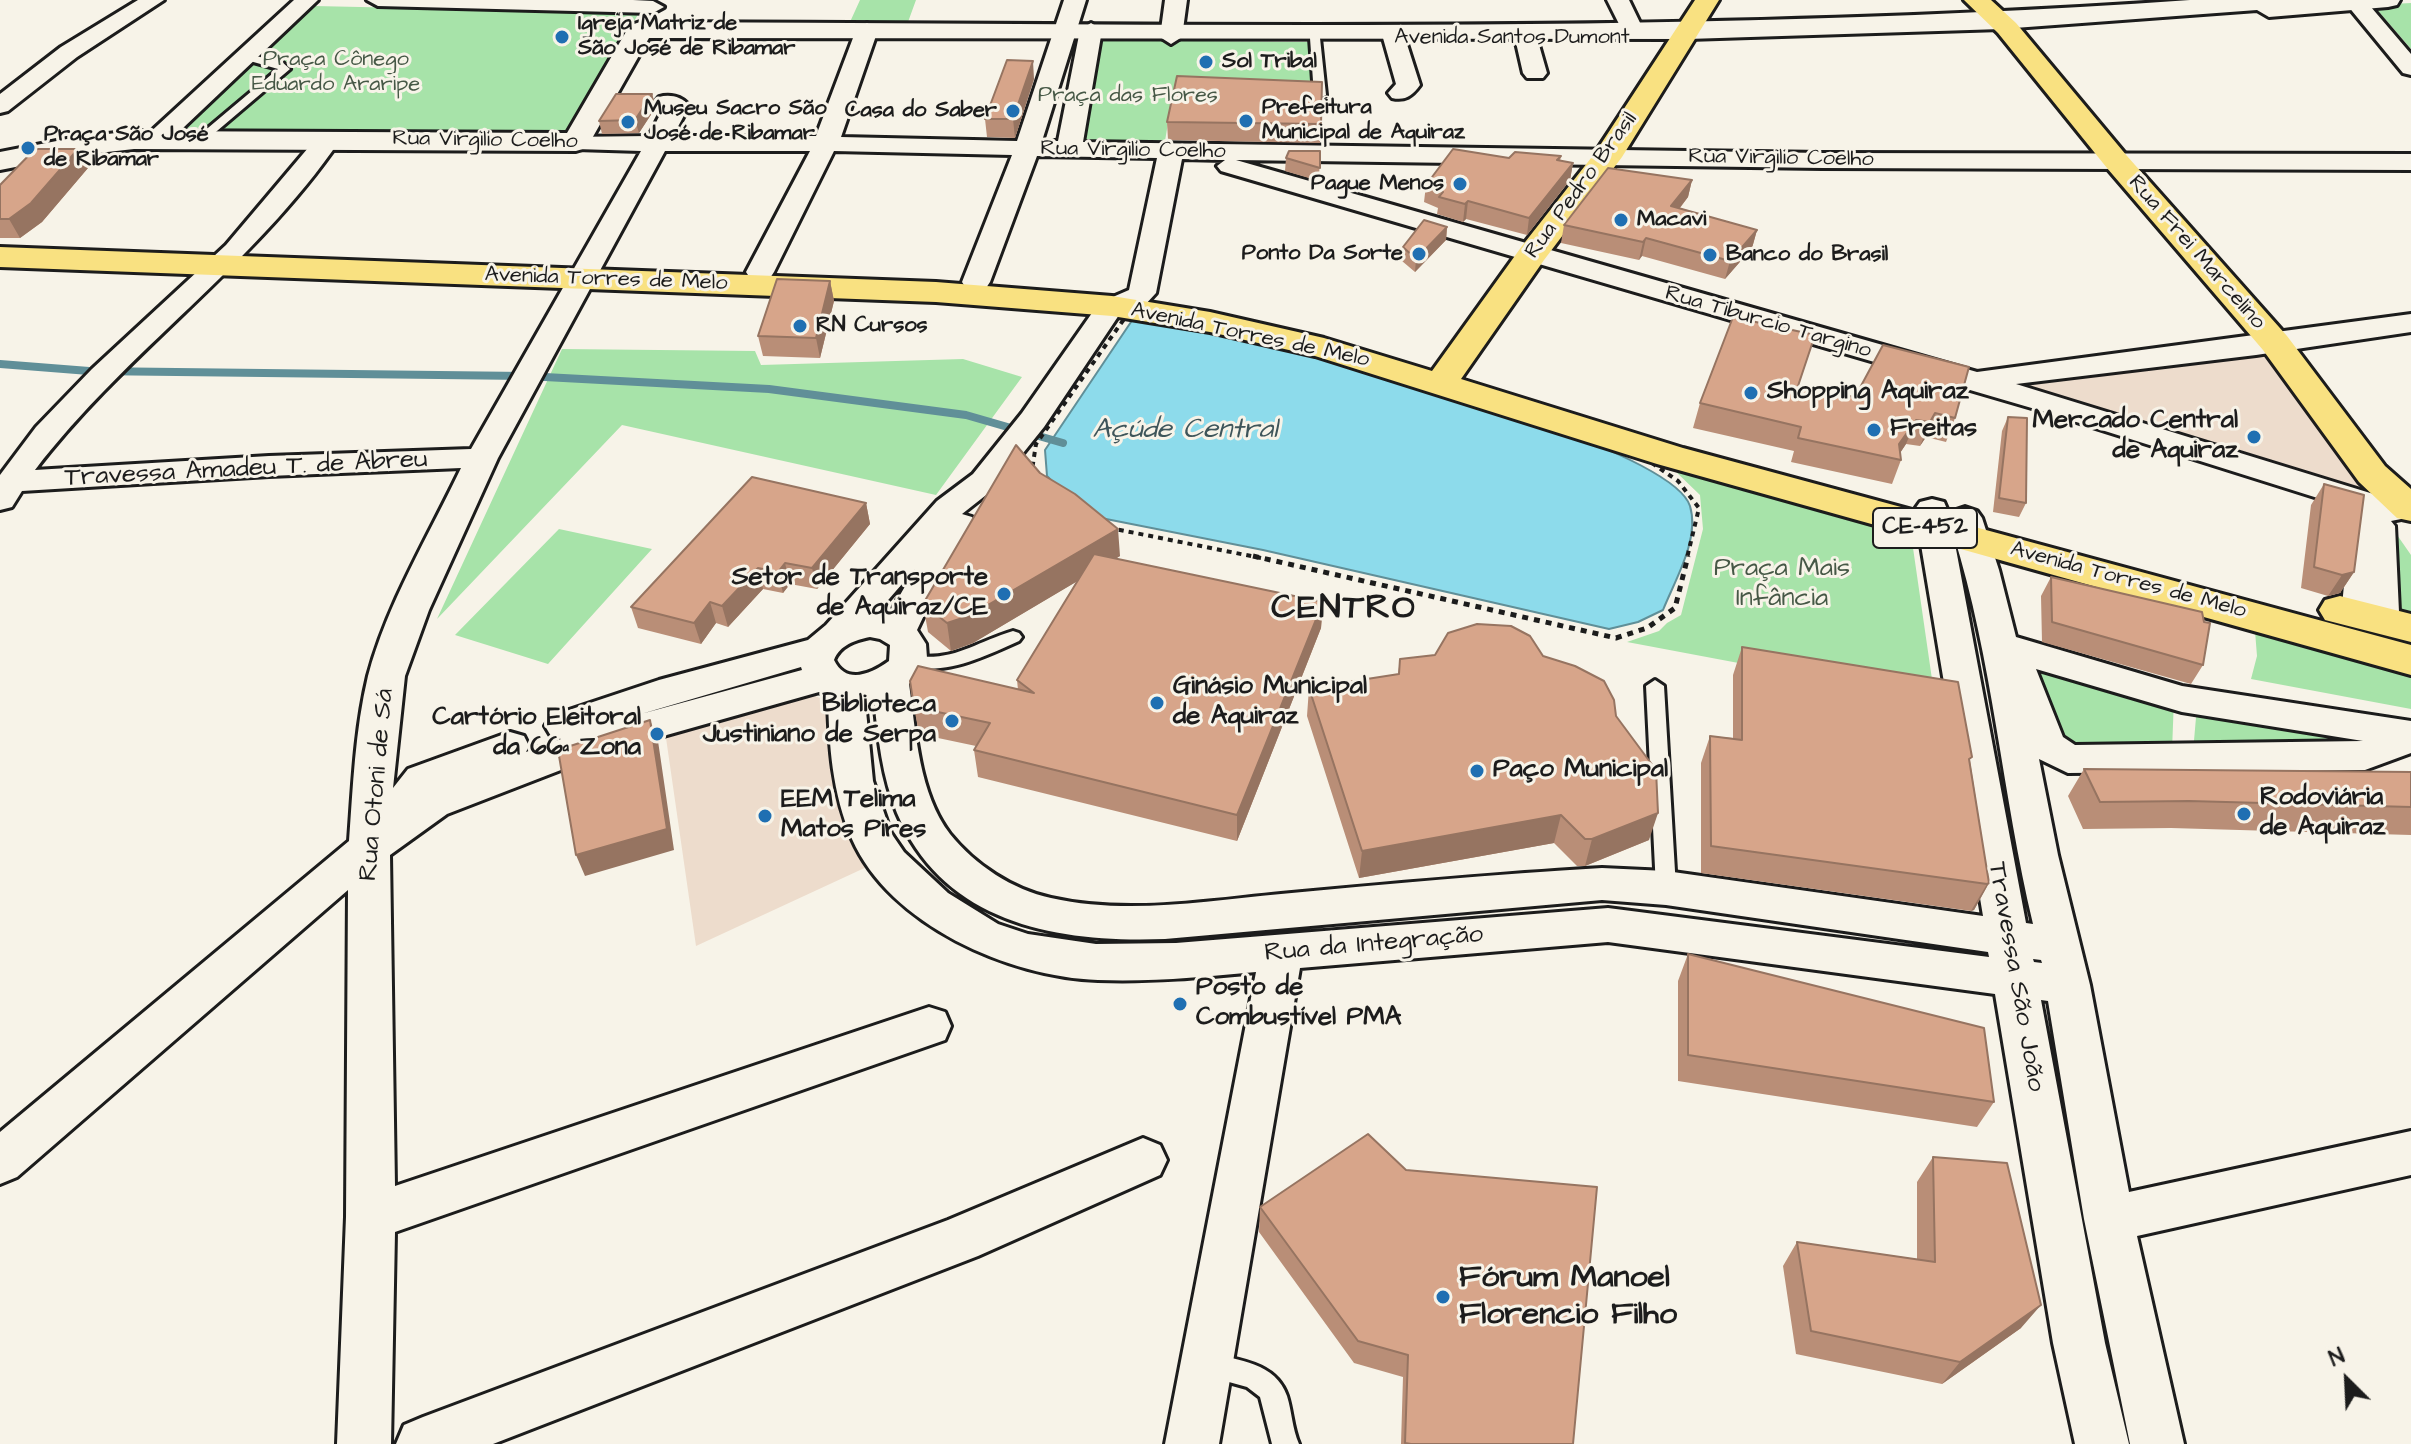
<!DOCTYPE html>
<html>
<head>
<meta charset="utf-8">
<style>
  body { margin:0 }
  #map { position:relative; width:2411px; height:1444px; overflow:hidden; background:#f7f3e8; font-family:"Architects Daughter",sans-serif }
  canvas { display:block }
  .north { position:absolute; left:2307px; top:1340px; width:80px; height:80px; -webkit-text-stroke:6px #f7f3e8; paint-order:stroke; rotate:336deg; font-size:22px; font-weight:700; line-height:32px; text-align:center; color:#1c1c1c }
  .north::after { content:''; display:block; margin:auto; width:28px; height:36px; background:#1c1c1c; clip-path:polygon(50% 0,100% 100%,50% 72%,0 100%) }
</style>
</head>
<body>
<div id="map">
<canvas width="2411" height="1444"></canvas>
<div class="north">N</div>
</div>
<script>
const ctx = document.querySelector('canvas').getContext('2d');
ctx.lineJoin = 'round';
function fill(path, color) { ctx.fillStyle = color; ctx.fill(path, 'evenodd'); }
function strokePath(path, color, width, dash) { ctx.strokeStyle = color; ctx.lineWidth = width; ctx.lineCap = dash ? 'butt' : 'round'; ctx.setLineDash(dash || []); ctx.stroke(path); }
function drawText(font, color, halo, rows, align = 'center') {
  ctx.font = font + ' "Architects Daughter",sans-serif'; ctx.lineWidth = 6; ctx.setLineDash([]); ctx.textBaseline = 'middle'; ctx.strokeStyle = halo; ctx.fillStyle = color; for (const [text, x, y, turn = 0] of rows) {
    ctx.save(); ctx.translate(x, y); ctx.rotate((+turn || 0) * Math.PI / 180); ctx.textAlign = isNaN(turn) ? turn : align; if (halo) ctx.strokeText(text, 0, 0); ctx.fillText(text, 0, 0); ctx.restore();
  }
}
const built = new Path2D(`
  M2249,354L2269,358L2373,487H2349L2020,386L2018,381Z
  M808,693L829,702L871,865L696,946L665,731Z`);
const green = new Path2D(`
  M860,0H916L908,22H850Z
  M2411,3V49L2373,5Z
  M314,6L639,13L564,136H165Z
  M1093,40L1311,42L1317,98L1173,93L1164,147L1073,144Z
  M562,349L755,351L761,365L963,359L1022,377L936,495L622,425L437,619Z
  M1672,468L1900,529L1912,541L1935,700L1627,642L1659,631L1667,623L1681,615L1703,529L1700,495Z
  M559,529L652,549L548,664L455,635Z
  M2395,532L2411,555V619L2383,611Z
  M2255,631L2411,669V709L2251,679L2257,656Z
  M2017,653L2174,698L2172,751L2069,753Z
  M2197,706L2400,737L2362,753L2193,752Z`);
const water = new Path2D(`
  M1135,316C1196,329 1258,339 1319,356C1381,372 1672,451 1690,506C1700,539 1675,580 1663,610L1638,622L1609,629L1263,550L1101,518L1066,495L1047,476L1045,450Z`);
const stream = new Path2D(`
  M0,364L89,371L526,376L769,389L966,415L1063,443`);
const pathFar1 = new Path2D(`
  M1261,558L1105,527L1079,518L1056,506L1040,490L1032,470L1036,444L1129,312L1342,359L1499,404L1608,442L1649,461L1678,481L1699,508L1687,558`);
const path = new Path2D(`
  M1253,556L1616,638L1647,628L1675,608L1688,556`);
const lane = new Path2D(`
  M1315,35L1320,38L1326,95L1320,98L1314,95L1310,38Z
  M247,54L282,62L290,69L204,142H196V138L278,69L243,59L242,57Z
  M1013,631L1019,633L1022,637L1019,641C981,658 944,677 902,665L899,661L908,655C953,663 973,643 1013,631Z
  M1655,680L1664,686L1676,888L1673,894L1666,896L1659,894L1656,888L1646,686Z
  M1209,1353C1238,1360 1276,1363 1287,1396C1292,1412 1292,1428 1299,1444H1272L1260,1397L1247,1387L1200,1374L1197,1365L1200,1356Z`);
const street = new Path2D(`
  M138,0H164L77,57L8,111L0,113V94L61,47Z
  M294,0H318L164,146H146L143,141L146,136Z
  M367,0H633L653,1L664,7L653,13L378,6Z
  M1064,0H1086L1042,141H1058L1080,30L1091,23L1102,30L1083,142L1823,153L2411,154V170L1823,168L1236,160L1977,372L2411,314V332L2256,355L2016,384L2406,504L2411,511L2406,518L2391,521L2395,526L2399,612L2394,620C2377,625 2364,619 2348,614L2342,606L2350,521L2355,514L2362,512L2035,409L1221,171L1217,166L1225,160L1182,159L1156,293L1144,306L1119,315L1044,427L995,488L962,514L972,517L977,524L937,588L917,630L926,644L927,658L909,684C916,733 919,794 950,834C975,865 1013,890 1051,898C1126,915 1206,901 1281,894C1388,884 1495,874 1602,868L1666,871L1983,916L1915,509L1920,502L1932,499L1944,502L1950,516L1953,511L1965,507L1977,511L1982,518L1999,570L2016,637L2182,686L2411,721V753L2365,770L2068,773L2039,759L2058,855L2090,985L2129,1192L2411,1131V1175L2137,1236L2184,1444H2130L2084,1219L2048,1001L2041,1000L2105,1343L2129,1444H2075L2053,1343L1995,994L1608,942L1300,968L1219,1444H1165L1256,972C1204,977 1151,982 1098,980C1009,977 890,925 852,839C832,793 829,745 828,696L819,692L610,751L447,814L390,855L395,1186L929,1007L945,1012L951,1026L945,1040L395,1232L391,1444H337L346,1217L348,890L17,1177L0,1184V1132L349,841C353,787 355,730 368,676C387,604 429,535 461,468L269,476L22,491L12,507L0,510V475L36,427L92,369L226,245L319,135H337L340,140C253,267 127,350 35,470L269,456L471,449L641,151L576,149L567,147L564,142L567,137L649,136L663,109L655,102L659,97C669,94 682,96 689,106L673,136H816L856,30L867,23L878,30L841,137L1017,141ZM665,151H810L746,272L750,278L760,280L770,278L774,272L834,151L1012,155L962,282L966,288L976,290L986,288L990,282L1037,156L1157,158L1129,290L1099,303L1022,413L973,474L937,501L826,625L808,640L659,680L551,716L545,726L551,736L561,739L526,752L529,746L524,736L510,732L408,769L393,788L405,676L429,610L498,458ZM1953,533C1993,660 2002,794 2033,924L2026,923ZM915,569L888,616L876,614ZM870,637L880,639L890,645L889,661C871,674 846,685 834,660C840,645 855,640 870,637ZM801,667L802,670L641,714ZM2036,669L2182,712L2363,741L2075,745L2063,737ZM874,699C878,737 882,777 897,813C944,924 1057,943 1165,939L1602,900L1666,905L1988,952L1989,957L1608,908L1176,943L1096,944L1028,934L998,924L948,893L904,852L891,833L873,781L865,701ZM2033,959L2041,960L2042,963L2034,962Z
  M1165,0H1187L1182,37L1171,44L1160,37Z
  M1607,0H1629L1644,31L1641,36H1625Z
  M2343,0H2365L2411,54V75L2403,73Z
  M1394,31L1405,38L1420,85C1412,96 1405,101 1392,98L1388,93L1396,84L1383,38Z
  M1526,31L1537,38L1547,73L1543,78H1527L1523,73L1515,38Z
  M1143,1138L1160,1145L1167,1160L1160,1175L978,1256L493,1444H396L404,1425L423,1417L948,1220Z`);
const secondary = new Path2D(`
  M2190,0H2400L2397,5L2388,7L2269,17L2257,10L2001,29L1688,39L649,38L590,142L586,148L576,151L134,149L72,156L0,170V152L72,138L134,131L567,133L627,30L631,25L640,22C1157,23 1675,36 2190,0Z`);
const primary = new Path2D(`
  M1695,0H1719L1622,157L1544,260L1461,379L1683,448L2411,645V675L1657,464L1315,356L1210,332L1112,316L936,302L0,267V247L936,282L1112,296L1210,312L1324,338L1432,371L1522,246L1595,153Z
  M1964,0H1991L2016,23L2127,156L2287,336L2385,466L2411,489V521L2397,518L2359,482L2263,350L2107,168L1998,33Z
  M2340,596L2411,614V642L2325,620L2319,610L2325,600Z`);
const wall = new Path2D(`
  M1034,79L1015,138L987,137L985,119Z
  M652,94L656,107L639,133L602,134L599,121Z
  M1167,122L1321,124L1320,143L1168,140Z
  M1320,151L1319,181L1285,171L1286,158Z
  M1561,156L1560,161L1573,163L1570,180L1527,235L1466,219L1463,222L1437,214L1438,208L1424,202L1426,185L1509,158Z
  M88,168L42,222L20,238H0V185Z
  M1692,180L1688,197L1680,208L1757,230L1752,248L1725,279L1642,256L1639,260L1561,243L1564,225Z
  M1447,227L1446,240L1415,272L1402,261L1403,247Z
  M830,281L834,301L820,358L763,356L758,336Z
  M1798,386L1855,397L1955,418L1946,442L1926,437L1920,446L1906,444L1900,453L1901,460L1892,484L1791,462L1794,451L1693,428L1700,403Z
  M2008,417L2026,503L2019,517L1993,512L2002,431Z
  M1040,473L1120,556L1115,559L1323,602L1321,628L1237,841L978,777L974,750L976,746L919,734L914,707L1018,690L1017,680L1077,581L973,643L951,651L928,632L923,604Z
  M2324,484L2354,572L2340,593L2328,596L2301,588L2311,505Z
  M866,503L870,524L817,589L790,584L783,593L763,589L728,627L716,623L701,644L638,628L631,607Z
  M2051,577L2203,665L2191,684L2042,642L2041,596Z
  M1742,647L1970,761L1989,883L1974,910L1971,911L1701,873V763L1710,736L1733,738V675Z
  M1543,656L1616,716L1649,840L1585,866H1577L1554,843L1359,878L1307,716L1309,688L1398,675L1400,659Z
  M2084,769L2411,772V835L2171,828L2083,829L2068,796Z
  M1688,954L1994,1102L1977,1127L1678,1081V981Z
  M1933,1157L2021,1328L1942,1384L1796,1354L1783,1266L1797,1242L1917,1259V1182Z
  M1406,1170L1573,1444H1401L1403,1377L1354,1363L1259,1232L1260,1207Z`);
const shadedWall = new Path2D(`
  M1033,61L1034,79L1015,138L1013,119Z
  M652,94L656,107L639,133L635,120Z
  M78,149L88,168L42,222L20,238L9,219Z
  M1573,163L1570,180L1527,235L1529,218Z
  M1692,180L1688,197L1667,224L1671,206Z
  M1468,201L1466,219L1463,222L1465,204Z
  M1447,227L1446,240L1415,272L1416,259Z
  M1757,230L1752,248L1725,279L1730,261Z
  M1646,238L1642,256L1639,260L1643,242Z
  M830,281L834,301L820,358L816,338Z
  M1935,413L1926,437L1920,446L1930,422Z
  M1916,420L1906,444L1896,459L1899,444Z
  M866,503L870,524L817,589L812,568Z
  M1118,529L1120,556L973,643L951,651L947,623Z
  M785,563L790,584L783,593L778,572Z
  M758,568L763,589L728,627L722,606Z
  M2354,572L2340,593L2328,596L2342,575Z
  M710,602L716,623L701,644L694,623Z
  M1323,602L1321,628L1237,841V815Z
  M650,720L658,741L674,850L585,876L576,855Z
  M1658,813L1649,840L1585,866L1592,839Z
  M1561,815L1554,843L1359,878L1362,851Z
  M1989,883L1974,910L1971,911L1987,884Z
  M2041,1305L2021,1328L1942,1384L1960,1362Z`);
const building = new Path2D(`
  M1007,60L1033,61L1013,119H985Z
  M1177,76L1322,82L1321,124L1167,122Z
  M616,94H652L635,120L599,121Z
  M35,149H78L31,203L9,219H0V185Z
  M1453,149L1509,158L1515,152L1561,156L1557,160L1573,163L1529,218L1468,201L1465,204L1439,197L1443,192L1426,185Z
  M1289,151H1320V168L1286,158Z
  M1608,168L1692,180L1671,206L1757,230L1730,261L1646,238L1643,242L1564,225Z
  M1424,220L1447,227L1416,259L1403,247Z
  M777,279L830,281L816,338L758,336Z
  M1733,317L1815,335L1798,386L1855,397L1883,345L1969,367L1955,418L1935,413L1930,422L1916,420L1899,444L1901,460L1798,438L1801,427L1700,403Z
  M2008,417L2027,418L2026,503L1999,498Z
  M1016,445L1040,473L1075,494L1118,529L969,616L947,623L923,604Z
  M752,477L866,503L812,568L785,563L778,572L758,568L722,606L710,602L694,623L631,607Z
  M2324,484L2364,495L2354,572L2342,575L2314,567Z
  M1094,554L1323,602L1237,815L974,750L990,723L914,707L910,681L918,666L1034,693L1017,680Z
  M2051,577L2202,612L2204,622L2210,623L2203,665L2052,622Z
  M1477,624L1511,626L1530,636L1543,656L1575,666L1604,681L1614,700L1616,716L1656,770L1658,813L1592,839H1585L1561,815L1362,851L1309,688L1399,674L1400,659L1435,655L1448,633Z
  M1742,647L1958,682L1972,757L1969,759L1989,883L1987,884L1711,846L1710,736L1742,740Z
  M650,720L667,829L576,855L558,750Z
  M2084,769L2411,772V807L2189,801L2100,802Z
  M1688,954L1984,1028L1994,1102L1688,1055Z
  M1368,1134L1406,1170L1597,1187L1573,1444H1411L1405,1443L1408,1355L1358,1341L1260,1207Z
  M1933,1157L2007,1163L2041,1305L1960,1362L1811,1331L1797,1242L1935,1262Z`);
const markers = [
  [562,37,8,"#1f6fb2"],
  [1206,62,8,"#1f6fb2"],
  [1013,111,8,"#1f6fb2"],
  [1246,121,8,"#1f6fb2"],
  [628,122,8,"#1f6fb2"],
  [28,148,8,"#1f6fb2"],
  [1460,184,8,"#1f6fb2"],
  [1621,220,8,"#1f6fb2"],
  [1419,254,8,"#1f6fb2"],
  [1710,255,8,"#1f6fb2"],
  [800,326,8,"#1f6fb2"],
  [1751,393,8,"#1f6fb2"],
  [1874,430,8,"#1f6fb2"],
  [2254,437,8,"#1f6fb2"],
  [1004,594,8,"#1f6fb2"],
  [1157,703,8,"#1f6fb2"],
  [952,721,8,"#1f6fb2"],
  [657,734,8,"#1f6fb2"],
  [1477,771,8,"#1f6fb2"],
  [2244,814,8,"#1f6fb2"],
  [765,816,8,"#1f6fb2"],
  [1180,1004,8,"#1f6fb2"],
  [1443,1297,8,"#1f6fb2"]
];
const farPoinames = [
  ["Igreja Matriz de",578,24],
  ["São José de Ribamar",578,49],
  ["Sol Tribal",1222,62],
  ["Prefeitura",1262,108],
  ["Municipal de Aquiraz",1262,133],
  ["Museu Sacro São",644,109],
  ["José de Ribamar",644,134],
  ["Casa do Saber",997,111,"right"],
  ["Praça São José",44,135],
  ["de Ribamar",44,160],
  ["Pague Menos",1444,184,"right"],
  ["Macavi",1637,220],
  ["Ponto Da Sorte",1403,254,"right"],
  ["Banco do Brasil",1726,255],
  ["RN Cursos",816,326]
];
const farStreetnames = [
  ["Avenida Santos Dumont",1512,38],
  ["Rua Virgilio Coelho",485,141,1],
  ["Rua Virgilio Coelho",1133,151,1],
  ["Rua Virgilio Coelho",1781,159,1],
  ["Rua Pedro Brasil",1582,186,-54],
  ["Rua Frei Marcelino",2196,253,49],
  ["Avenida Torres de Melo",606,280,2],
  ["Rua Tiburcio Targino",1768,323,16],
  ["Avenida Torres de Melo",1250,336,12],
  ["Avenida Torres de Melo",2128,581,15]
];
const farParknames = [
  ["Praça Cônego",336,60],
  ["Eduardo Araripe",336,85],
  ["Praça das Flores",1128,96]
];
const shields = [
  [1925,528,104]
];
const shieldNames = [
  ["CE-452",1925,528]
];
const poiNames = [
  ["Shopping Aquiraz",1767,393],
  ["Mercado Central",2238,422,"right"],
  ["de Aquiraz",2238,452,"right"],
  ["Freitas",1890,430],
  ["Setor de Transporte",988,579,"right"],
  ["de Aquiraz/CE",988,609,"right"],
  ["Ginásio Municipal",1173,688],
  ["de Aquiraz",1173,718],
  ["Biblioteca",936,706,"right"],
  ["Justiniano de Serpa",936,736,"right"],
  ["Cartório Eleitoral",641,719,"right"],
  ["da 66ª Zona",641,749,"right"],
  ["Paço Municipal",1493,771],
  ["Rodoviária",2260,799],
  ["de Aquiraz",2260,829],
  ["EEM Telima",781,801],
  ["Matos Pires",781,831],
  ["Posto de",1196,989],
  ["Combustível PMA",1196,1019]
];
const streetNames = [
  ["Travessa Amadeu T. de Abreu",246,470,-3],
  ["Rua Otoni de Sá",378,785,-85],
  ["Rua da Integração",1374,945,-5],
  ["Travessa São João",2015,977,80]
];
const parkNames = [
  ["Praça Mais",1782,570],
  ["Infância",1782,600]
];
const waterNames = [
  ["Açúde Central",1185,431]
];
const nearPoinames = [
  ["Fórum Manoel",1459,1279],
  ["Florencio Filho",1459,1316]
];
const districtNames = [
  ["CENTRO",1344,610]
];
fill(built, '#eddccc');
fill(green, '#a7e3a9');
fill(water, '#8ddbeb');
strokePath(water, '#608f98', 2);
strokePath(stream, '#608f98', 8);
strokePath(lane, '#1c1c1c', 6);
strokePath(street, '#1c1c1c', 6);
strokePath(secondary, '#1c1c1c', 6);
strokePath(primary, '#1c1c1c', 6);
strokePath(pathFar1, '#1c1c1c', 4, [5, 5]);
strokePath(path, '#1c1c1c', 5, [6, 6]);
fill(lane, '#f7f3e8');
fill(street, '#f7f3e8');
fill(secondary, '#f7f3e8');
fill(primary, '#f9e181');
fill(wall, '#b98e77');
fill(shadedWall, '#967461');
fill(building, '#d7a58a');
strokePath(building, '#967461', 2);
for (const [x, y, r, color] of markers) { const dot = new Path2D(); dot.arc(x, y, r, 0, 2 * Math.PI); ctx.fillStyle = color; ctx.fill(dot); strokePath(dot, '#f7f3e8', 3); }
drawText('bold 22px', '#1c1c1c', '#f7f3e8', farPoinames, 'left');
drawText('22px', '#1c1c1c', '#f7f3e8', farStreetnames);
drawText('22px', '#465846', '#f7f3e8', farParknames);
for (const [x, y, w] of shields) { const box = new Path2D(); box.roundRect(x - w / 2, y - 20, w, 40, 6); ctx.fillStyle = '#f7f3e8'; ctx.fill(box); strokePath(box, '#1c1c1c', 2); }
drawText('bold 24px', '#1c1c1c', null, shieldNames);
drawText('bold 26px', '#1c1c1c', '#f7f3e8', poiNames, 'left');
drawText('26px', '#1c1c1c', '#f7f3e8', streetNames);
drawText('26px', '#465846', '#f7f3e8', parkNames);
drawText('italic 28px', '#3e555a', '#f7f3e8', waterNames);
drawText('bold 32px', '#1c1c1c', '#f7f3e8', nearPoinames, 'left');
ctx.letterSpacing = '2px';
drawText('bold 34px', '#1c1c1c', '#f7f3e8', districtNames);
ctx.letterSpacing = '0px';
</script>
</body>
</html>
